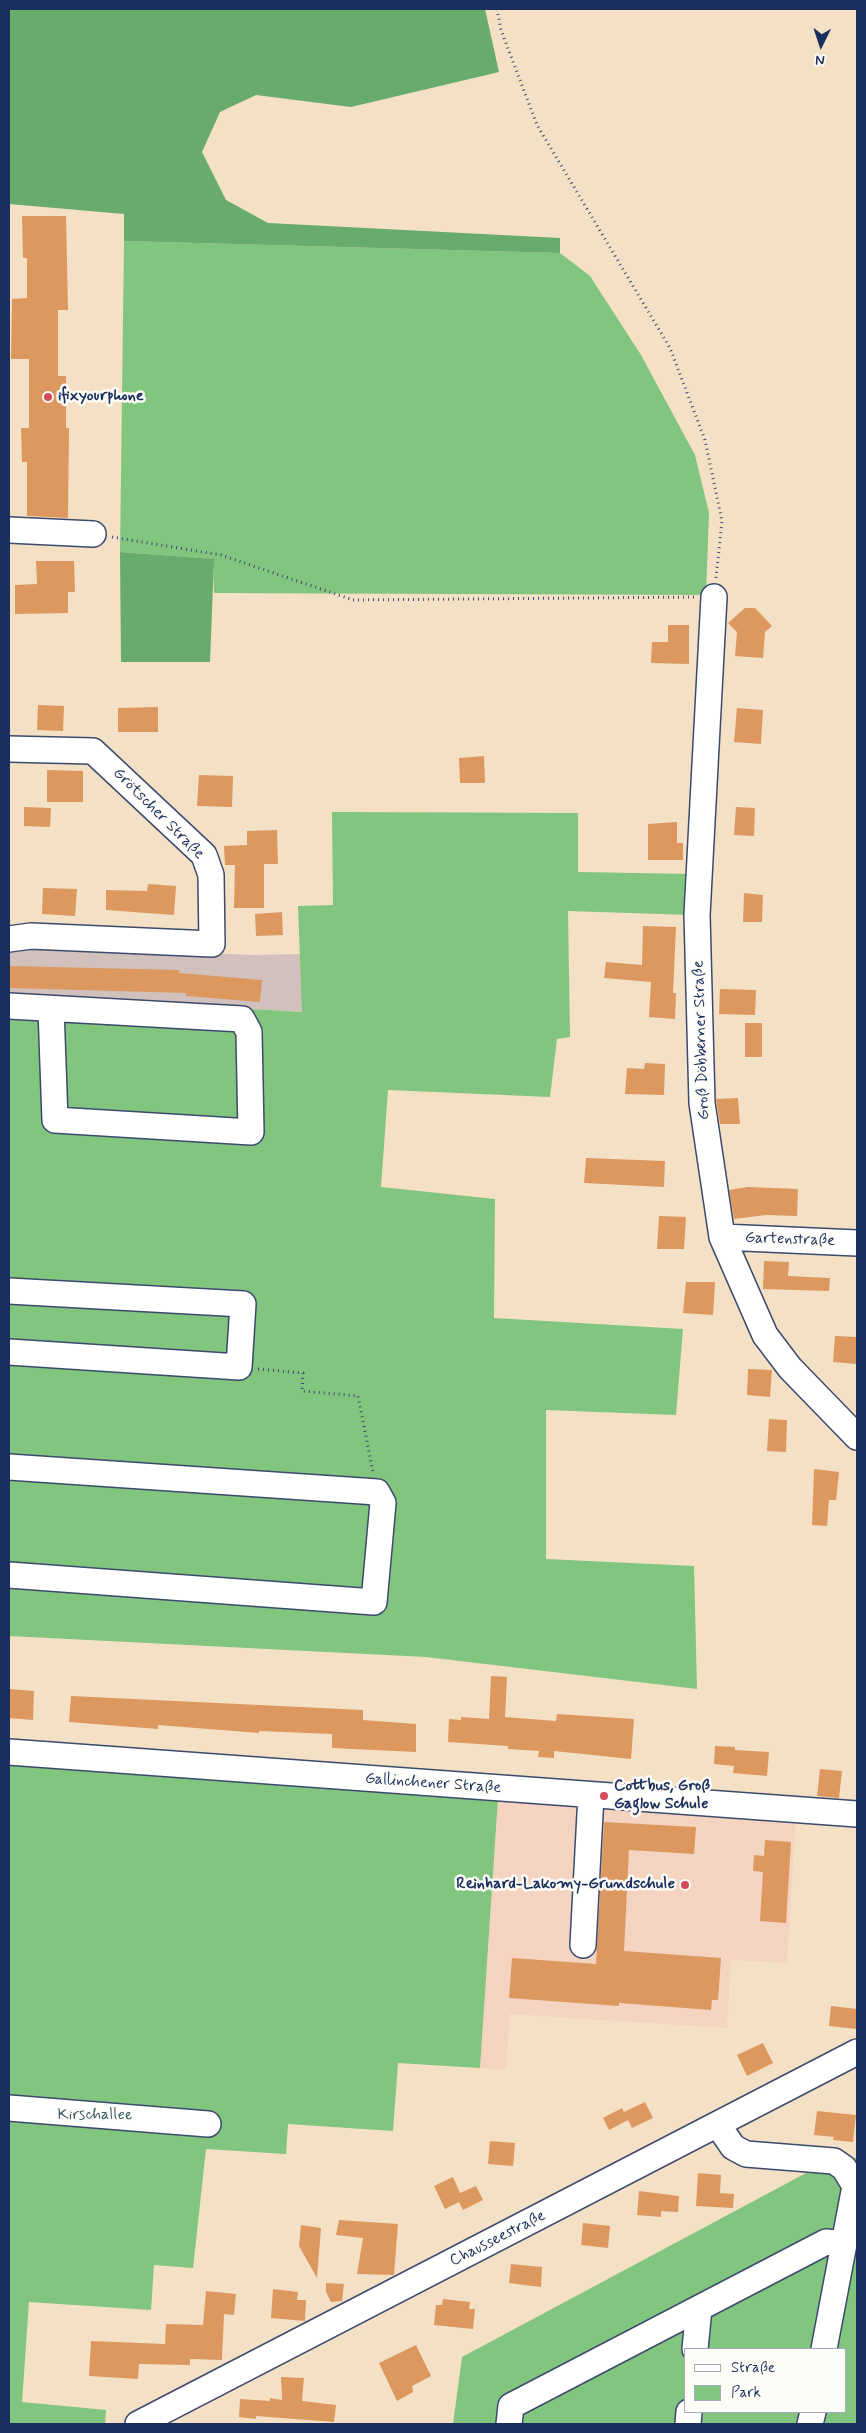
<!DOCTYPE html>
<html>
<head>
<meta charset="utf-8">
<style>
  body { margin:0 }
  #map { position:relative; width:866px; height:2433px; overflow:hidden; background:#f3e0c5; font-family:Mynerve,sans-serif }
  canvas { display:block }
  .frame { position:absolute; inset:0; border:10px solid #1b2f5e; pointer-events:none }
  .legend { position:absolute; left:684px; top:2348px; width:162px; height:65px; box-sizing:border-box; background:#fdfcf7; border:1px solid #a3aaba; margin:0; padding:6px 9px; list-style:none; font-size:15px; color:#1b2f5e }
  .legend li { display:flex; align-items:center; gap:10px; height:25px }
  .legend b { width:25px; border:1px solid #a3aaba }
  .north { position:absolute; left:796px; top:20px; width:50px; height:50px; -webkit-text-stroke:4px #fdfcf7; paint-order:stroke; rotate:184deg; font-size:14px; font-weight:700; line-height:20px; text-align:center; color:#1b2f5e }
  .north::after { content:''; display:block; margin:auto; width:18px; height:22px; background:#1b2f5e; clip-path:polygon(50% 0,100% 100%,50% 72%,0 100%) }
</style>
</head>
<body>
<div id="map">
<canvas width="866" height="2433"></canvas>
<div class="frame"></div>
<ul class="legend">
<li><b style="height:6px;background:#fff"></b>Straße</li>
<li><b style="height:14px;background:#82c57e"></b>Park</li>
</ul>
<div class="north">N</div>
</div>
<script>
const ctx = document.querySelector('canvas').getContext('2d');
ctx.lineJoin = 'round';
function fill(path, color) { ctx.fillStyle = color; ctx.fill(path, 'evenodd'); }
function strokePath(path, color, width, dash) { ctx.strokeStyle = color; ctx.lineWidth = width; ctx.lineCap = dash ? 'butt' : 'round'; ctx.setLineDash(dash || []); ctx.stroke(path); }
function drawText(font, color, halo, rows, align = 'center') {
  ctx.font = font + ' Mynerve,sans-serif'; ctx.lineWidth = 5; ctx.setLineDash([]); ctx.textBaseline = 'middle'; ctx.strokeStyle = halo; ctx.fillStyle = color; for (const [text, x, y, turn = 0] of rows) {
    ctx.save(); ctx.translate(x, y); ctx.rotate((+turn || 0) * Math.PI / 180); ctx.textAlign = isNaN(turn) ? turn : align; if (halo) ctx.strokeText(text, 0, 0); ctx.fillText(text, 0, 0); ctx.restore();
  }
}
const built = new Path2D(`
  M498,1798L796,1817L787,1963L731,1960L727,2028L510,2014L506,2070L480,2068Z`);
const industrial = new Path2D(`
  M28,945L253,955L300,954L303,1012L9,995V947Z`);
const green = new Path2D(`
  M124,241L560,253L590,276L641,355L695,455L709,513L706,595L214,593L213,559L120,552Z
  M332,812L578,813V872L694,874L691,915L568,911L570,1037L557,1039L550,1097L388,1090L381,1187L495,1199L494,1318L683,1329L676,1415L546,1410V1559L694,1566L697,1689L426,1657L9,1636V995L302,1012L298,906L333,905Z
  M9,1761L498,1798L480,2068L398,2063L393,2131L288,2124L286,2154L206,2149L193,2268L154,2265L151,2310L29,2302L22,2402L106,2410L105,2424H9Z
  M836,2157L857,2158V2424H453L462,2357ZM685,2349H845V2412H685Z`);
const forest = new Path2D(`
  M9,9H485L499,72L351,107L256,95L220,112L202,152L226,200L268,223L560,238V253L124,241V214L9,204Z
  M120,552L214,559L210,662H121Z`);
const building = new Path2D(`
  M22,216H66L68,310H58V376H66V428H69L68,518L27,516V462H22L21,428H29V359H11L12,299L27,298V258H23Z
  M36,561H74L75,592H68V613L15,614V585L37,584Z
  M745,608H755L772,626L765,632L763,658L735,656L737,632L728,623Z
  M668,625H689V664L651,663L652,642H668Z
  M38,705L64,706L63,731L37,730Z
  M158,707V732H118V708Z
  M737,708L763,710L761,744L734,742Z
  M484,756L485,783H460L459,758Z
  M47,770L83,771V802H47Z
  M199,775L233,776L232,807L197,806Z
  M24,807L51,808L50,827L24,826Z
  M736,807L755,808L754,836L734,835Z
  M677,822V843H683V860H648V824Z
  M277,830L278,864H264V908H234L235,865H225L224,846L247,845V831Z
  M148,884L176,886L174,915L106,910V890L147,891Z
  M43,888L77,889L75,916L42,914Z
  M744,893L763,895L762,922H743Z
  M282,912L283,935L256,936L255,914Z
  M643,926L676,927L673,993H676L675,1019L649,1017L651,982L604,978L606,962L642,965Z
  M9,966L179,970V973L262,980L260,1002L186,996V993L9,988Z
  M720,989L756,990L755,1015L719,1014Z
  M745,1023H762V1057H745Z
  M645,1063L665,1064L664,1095L625,1094L627,1068L644,1069Z
  M738,1098L740,1124H720L716,1099Z
  M586,1158L665,1161L664,1187L584,1183Z
  M748,1187L798,1189L797,1216L766,1215L734,1219L729,1190Z
  M659,1216L686,1217L684,1249H657Z
  M764,1261L789,1262L788,1276L830,1278L829,1291L763,1289Z
  M686,1282H715L713,1315L683,1313Z
  M835,1336L857,1337V1364L833,1362Z
  M748,1369L772,1370L770,1397L747,1395Z
  M769,1419L787,1420L786,1452L767,1451Z
  M814,1469L839,1472L836,1500H829L827,1526L812,1525Z
  M491,1676L507,1677L505,1717L556,1721L557,1714L634,1719L631,1759L554,1751V1758L538,1757L539,1751L508,1749V1746L448,1742L449,1719L461,1720V1717L489,1719Z
  M9,1689L34,1691L33,1720L9,1718Z
  M71,1696L363,1710V1720L416,1724V1752L332,1748V1734L259,1731V1733L158,1725V1729L69,1722Z
  M715,1746L735,1747V1750L769,1752L767,1776L733,1773L734,1766L714,1764Z
  M820,1769L842,1771L839,1798L817,1796Z
  M604,1822L696,1827L694,1854L629,1850L624,1951L721,1958L718,2000H712L711,2010L619,2003V2006L509,1998L512,1958L596,1964Z
  M765,1840L791,1842L786,1923L760,1921L763,1872L753,1871L754,1855L764,1856Z
  M831,2006L857,2009V2029L829,2026Z
  M763,2043L773,2063L747,2076L737,2055Z
  M645,2102L653,2118L632,2128L624,2112Z
  M622,2108L628,2120L609,2130L603,2118Z
  M817,2111L856,2115L853,2142L833,2140L834,2137L814,2135Z
  M490,2141L515,2143L513,2166L488,2164Z
  M698,2173L721,2175L720,2193L734,2194L733,2208L696,2206Z
  M453,2177L460,2193L476,2186L483,2200L463,2210L459,2202L445,2209L434,2186Z
  M639,2191L679,2196L678,2212L661,2211V2217L637,2215Z
  M339,2220L398,2224L394,2275L357,2274L363,2238L336,2235Z
  M583,2223L610,2226L608,2248L581,2245Z
  M301,2225L321,2228L317,2278L299,2246Z
  M511,2264L542,2267L541,2287L509,2283Z
  M326,2283L344,2284L342,2301L331,2302L326,2292Z
  M273,2289L298,2292L297,2300H306L305,2321L271,2318Z
  M206,2291L236,2294L234,2315L224,2314L222,2360L190,2359V2365L139,2364L138,2379L89,2376L91,2341L165,2344L166,2324L203,2325Z
  M443,2299L470,2302L469,2309H475L473,2329L434,2325L436,2305H442Z
  M416,2345L431,2376L412,2386L413,2392L397,2401L379,2363Z
  M281,2377L304,2378L302,2401L336,2405L334,2422L256,2416V2419L239,2417L240,2399L270,2401V2398L282,2400Z`);
const path = new Path2D(`
  M497,9L501,30L537,125L670,348L705,440L722,521L716,578
  M112,537L221,555L353,600L694,597
  M258,1369L303,1373L302,1391L358,1396L373,1472`);
const minor = new Path2D(`
  M9,530L93,534
  M714,597L697,915L702,1103L722,1237L765,1335L790,1368L857,1437
  M9,749L93,751L204,855L211,875L212,944L31,936L9,939
  M9,1006L242,1019L249,1032L251,1132L55,1120L51,1009
  M722,1237L857,1243
  M9,1291L243,1304L239,1367L9,1352
  M9,1467L377,1492L383,1503L374,1602L9,1575
  M9,1752L857,1814
  M583,1945L591,1795
  M9,2108L208,2124
  M718,2125L733,2147L746,2154L834,2161L844,2168L855,2186L824,2349
  M695,2349L699,2308
  M138,2424L857,2052
  M509,2424L511,2406L826,2242L844,2244
  M688,2424L689,2412
  M810,2424L813,2412`);
const markers = [
  [48,397,5,"#d1495b"],
  [604,1796,5,"#d1495b"],
  [685,1885,5,"#d1495b"]
];
const poiNames = [
  ["ifixyourphone",58,397],
  ["Cottbus, Groß",614,1787],
  ["Gaglow Schule",614,1805],
  ["Reinhard-Lakomy-Grundschule",675,1885,"right"]
];
const streetNames = [
  ["Grötscher Straße",158,814,45],
  ["Groß Döbberner Straße",702,1040,-92],
  ["Gartenstraße",790,1240,2],
  ["Gallinchener Straße",433,1784,4],
  ["Chausseestraße",498,2239,-27]
];
const parkNames = [
  ["Kirschallee",95,2116]
];
fill(built, '#f5d3c1');
fill(industrial, '#d1c0bc');
fill(green, '#82c57e');
fill(forest, '#69aa6d');
fill(building, '#dd9860');
strokePath(minor, '#3b4a6d', 28);
strokePath(path, '#3b4a6d', 3, [1, 4]);
strokePath(minor, '#fff', 25);
for (const [x, y, r, color] of markers) { const dot = new Path2D(); dot.arc(x, y, r, 0, 2 * Math.PI); ctx.fillStyle = color; ctx.fill(dot); strokePath(dot, '#fdfcf7', 2); }
drawText('bold 16px', '#1b2f5e', '#fdfcf7', poiNames, 'left');
drawText('16px', '#1b2f5e', '#fdfcf7', streetNames);
drawText('16px', '#3a5c68', '#fdfcf7', parkNames);
</script>
</body>
</html>
